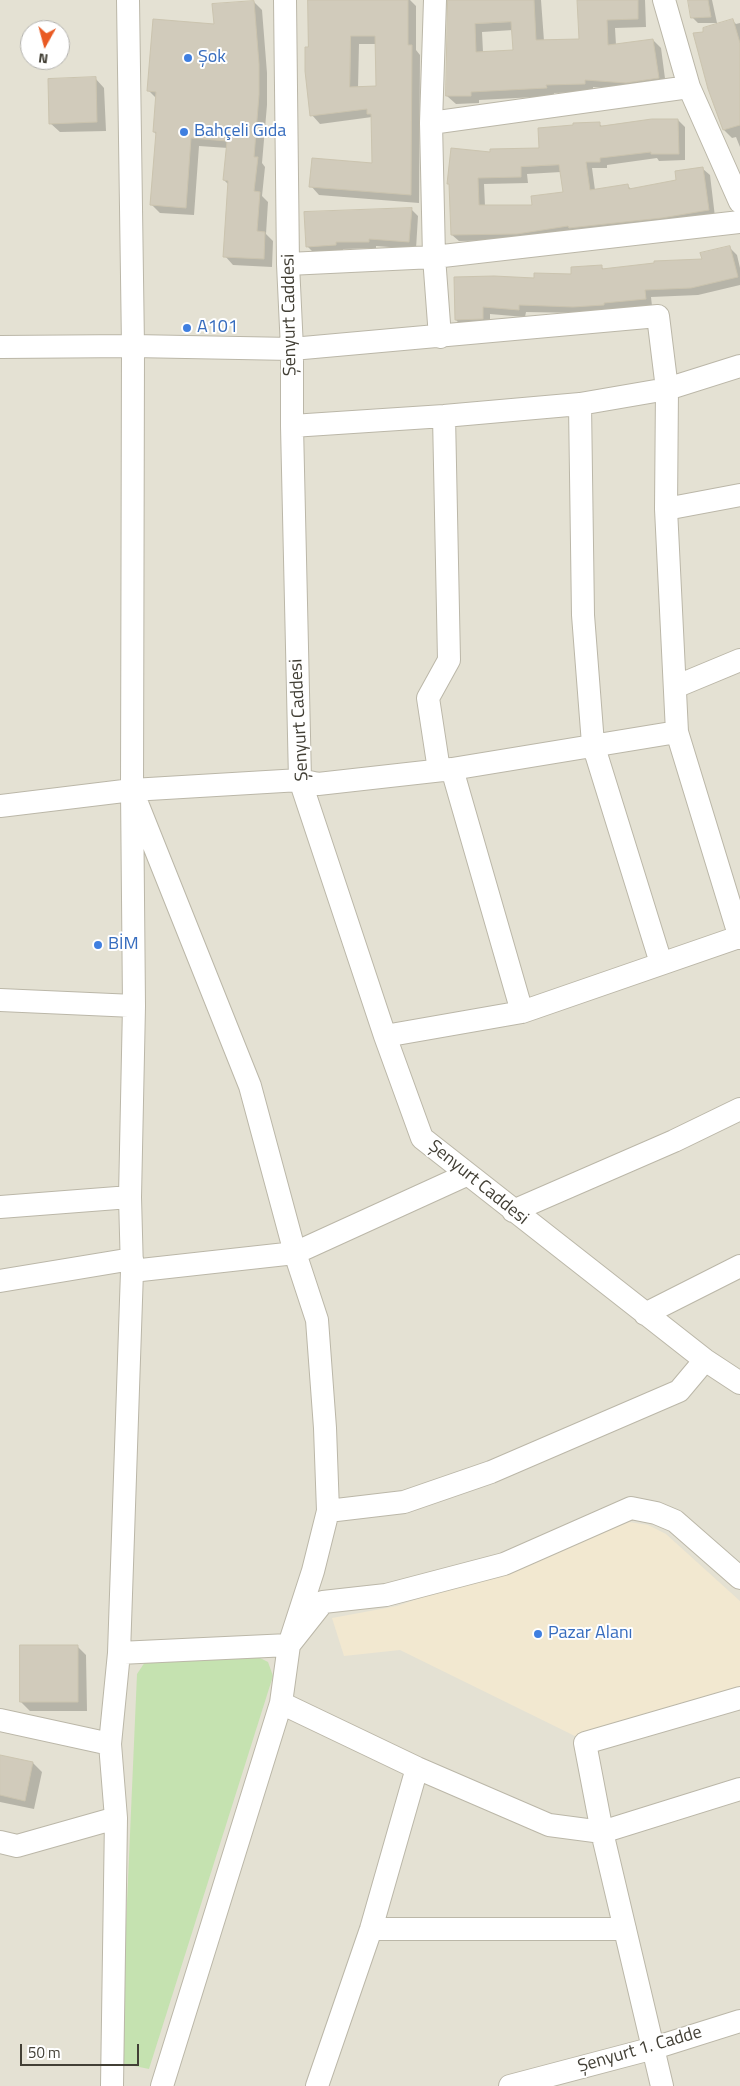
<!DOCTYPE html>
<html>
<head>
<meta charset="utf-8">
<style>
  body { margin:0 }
  #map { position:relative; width:740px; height:2086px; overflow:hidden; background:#f1eee4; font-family:"Titillium Web",sans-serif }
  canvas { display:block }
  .north { position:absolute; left:20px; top:20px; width:50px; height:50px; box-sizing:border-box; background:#fff; border:1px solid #b3b2ae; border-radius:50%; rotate:187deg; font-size:14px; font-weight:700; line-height:20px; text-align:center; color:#423f35 }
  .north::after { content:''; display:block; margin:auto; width:18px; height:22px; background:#e95a23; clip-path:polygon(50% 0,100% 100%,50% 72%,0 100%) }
  .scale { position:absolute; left:20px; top:2044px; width:119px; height:22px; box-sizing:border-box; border:2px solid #423f35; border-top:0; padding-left:6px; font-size:15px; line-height:18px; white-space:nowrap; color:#423f35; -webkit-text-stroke:4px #fff; paint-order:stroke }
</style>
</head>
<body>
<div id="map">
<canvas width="740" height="2086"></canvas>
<div class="north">N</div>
<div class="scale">50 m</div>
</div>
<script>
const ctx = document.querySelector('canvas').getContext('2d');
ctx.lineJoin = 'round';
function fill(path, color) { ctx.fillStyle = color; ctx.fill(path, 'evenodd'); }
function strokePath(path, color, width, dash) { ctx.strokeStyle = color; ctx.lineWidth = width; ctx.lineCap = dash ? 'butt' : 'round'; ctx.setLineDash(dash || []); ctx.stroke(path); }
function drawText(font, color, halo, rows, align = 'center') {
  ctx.font = font + ' "Titillium Web",sans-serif'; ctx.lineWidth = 4; ctx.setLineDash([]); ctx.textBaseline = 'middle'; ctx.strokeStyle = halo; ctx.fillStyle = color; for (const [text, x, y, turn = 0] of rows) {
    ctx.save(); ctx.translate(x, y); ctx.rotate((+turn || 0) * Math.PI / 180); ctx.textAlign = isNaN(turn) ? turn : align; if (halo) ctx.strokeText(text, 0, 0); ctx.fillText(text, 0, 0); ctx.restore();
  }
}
const residential = new Path2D(`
  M0,0H740V2086H0ZM30,30H60V60H30Z`);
const commercial = new Path2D(`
  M629,1522L648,1525L666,1534L740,1601V1695L583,1740L400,1650L344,1656L332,1618L397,1606L545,1555Z`);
const green = new Path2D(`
  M260,1658L268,1662L273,1676L149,2069L120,2063L137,1674L145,1662L159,1660Z`);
const shadow = new Path2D(`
  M362,0H410L416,6V50L420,55L419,203L319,195L311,186L373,164L372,117L320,124L312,115L309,49ZM359,44H377V87L358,88Z
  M449,0H541L544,41L581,40L579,0H645L646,27L615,28L616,45L653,40L661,48L666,86L635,90L593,87V92L554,93V96L479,100V103L456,104L447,96ZM513,30L514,51L483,52L482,32Z
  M689,0H712L717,23H698L692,17Z
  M254,2L262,10L267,73V105L262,163L265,167L262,196L268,202L266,234L273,241L272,267L233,265L225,256L229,185L224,180L228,148L199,146L194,215L160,213L151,204L157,135L154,132L157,99L149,91L215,26Z
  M732,20L736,24L740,23V147L736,137L732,138L724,130L719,119L694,34L704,33Z
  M95,78L104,88L106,131L60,132L50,123Z
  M678,120L685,127V160L659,161L657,158L607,165V168H592L595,190L627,185L632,190L678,181L703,169L710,175L715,217L524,240L459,241L452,235L450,185L449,184L491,153L540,150L599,124L603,127ZM561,172L565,193L534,206H485L484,184L528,183L527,174Z
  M411,209L418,216L416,249L376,246V248L343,249V252L314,253L307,246Z
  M730,248L737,255L740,268V285L698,295L651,297L652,306L581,313L526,312L525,317L490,314V325L463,327L456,320L535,280L572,275L601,266L604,270L703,261Z
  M77,1646L86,1655L87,1711H30L21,1702Z
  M0,1756L33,1763L42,1772L34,1809L0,1802Z`);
const building = new Path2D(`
  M308,0H408V45H412L411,195L309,187L312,158L372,163L371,114H367V109L310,116L305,71V47H308ZM351,36H375L376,86L350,87Z
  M448,0H534L536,40L579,39L577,0H638V19L607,20L608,45L653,39L659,78L626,83L585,80V84L546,85L547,88L471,92V96H446ZM511,22L513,50L476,52L475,24Z
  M688,0H708L711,17L691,18Z
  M254,1L259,64V95L254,157H258L254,191L260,192L257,231L265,232L264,259L223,257L228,181L223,180L227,141L191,138L186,208L150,205L156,132H153L156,92L147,91L153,19L214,24L212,4Z
  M733,19L740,43V125L723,130L708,89L693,33L703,32V28Z
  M96,77L97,122L49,124L48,79Z
  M652,119H678L679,154H651V152L600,158V162H586L590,190L628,184L629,189L676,180L675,171L703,167L709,210L662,218L569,228L568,226L517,234L451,235L449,184H447L451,148L490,152V149L539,148L538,128L573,125V123L600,122V126ZM559,165L563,192L531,196L532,205H479L478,178L521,177V167Z
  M412,208L409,242L369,239V242H336V245L306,247L304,212Z
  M730,246L738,277L691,288L645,290L646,299L604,303V305L573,307L519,305V310L483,307V319L455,320L454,277L494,276L534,278V273L571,274V267L602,265V269L654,263V261L702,259L700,253Z
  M20,1645H78V1702H20Z
  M0,1755L33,1762L25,1801L0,1795Z`);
const minor = new Path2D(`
  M285,0L288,264L292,349V426L300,780L385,1036L422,1138L705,1360L740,1383
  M435,0L431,123L434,257L440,337
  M664,0L689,87L740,202
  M431,123L689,87
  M288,264L434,257L740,222
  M0,347L133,346L292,349L658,316L667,389L666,509L677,732L740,938
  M580,404L583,615L593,744L661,963
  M292,426L444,416L580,404L667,389L740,366
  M666,509L740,495
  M675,687L740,660
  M452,769L522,1012
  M439,770L428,698L449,660L444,416
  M137,803L250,1086L295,1253L317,1320L325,1428L328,1511L313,1571L289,1645L281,1703L162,2086
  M0,806L132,790L300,780L318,784L452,769L677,732
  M0,1000L134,1006
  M385,1036L522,1012L739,937
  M0,1207L130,1197
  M513,1211L674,1141L740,1109
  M132,1271L295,1253L466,1175
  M0,1281L132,1259
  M645,1314L740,1266
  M328,1511L404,1502L491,1472L679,1391L705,1360
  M119,1653L289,1645L323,1602L386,1595L504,1564L631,1508L656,1513L675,1521L740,1578
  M281,1703L417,1768L549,1825L602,1832L740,1789
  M0,1720L110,1744
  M0,1842L17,1846L116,1818
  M371,1929H625
  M112,2086L116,1818L110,1744L119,1653L132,1271L130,1197L134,1006L132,790L133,346L128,0
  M317,2086L371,1929L417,1768
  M510,2086L654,2048L740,2021
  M662,2086L602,1832L585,1743L740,1698`);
const markers = [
  [188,58,5,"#3f7fe0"],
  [184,132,5,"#3f7fe0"],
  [187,328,5,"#3f7fe0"],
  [98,945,5,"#3f7fe0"],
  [538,1634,5,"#3f7fe0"]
];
const shopNames = [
  ["Şok",198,58],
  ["Bahçeli Gıda",194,132],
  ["A101",197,328],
  ["BİM",108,945],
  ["Pazar Alanı",548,1634]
];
const streetNames = [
  ["Şenyurt Caddesi",290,315,-91],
  ["Şenyurt Caddesi",300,720,-93],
  ["Şenyurt Caddesi",478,1183,39],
  ["Şenyurt 1. Cadde",640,2050,-16]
];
fill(residential, '#e4e1d3');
fill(commercial, '#f2e8d0');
fill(green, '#c5e2b0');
fill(shadow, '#0003');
fill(building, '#d1cbbb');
strokePath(building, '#cbc4af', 1);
strokePath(minor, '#bbb7a8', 24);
strokePath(minor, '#fff', 22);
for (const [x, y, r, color] of markers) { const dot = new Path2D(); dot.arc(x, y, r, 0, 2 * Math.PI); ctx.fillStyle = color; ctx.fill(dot); strokePath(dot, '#fff', 2); }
drawText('18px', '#366cbe', '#fff', shopNames, 'left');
drawText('18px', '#423f35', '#fff', streetNames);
</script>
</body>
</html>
